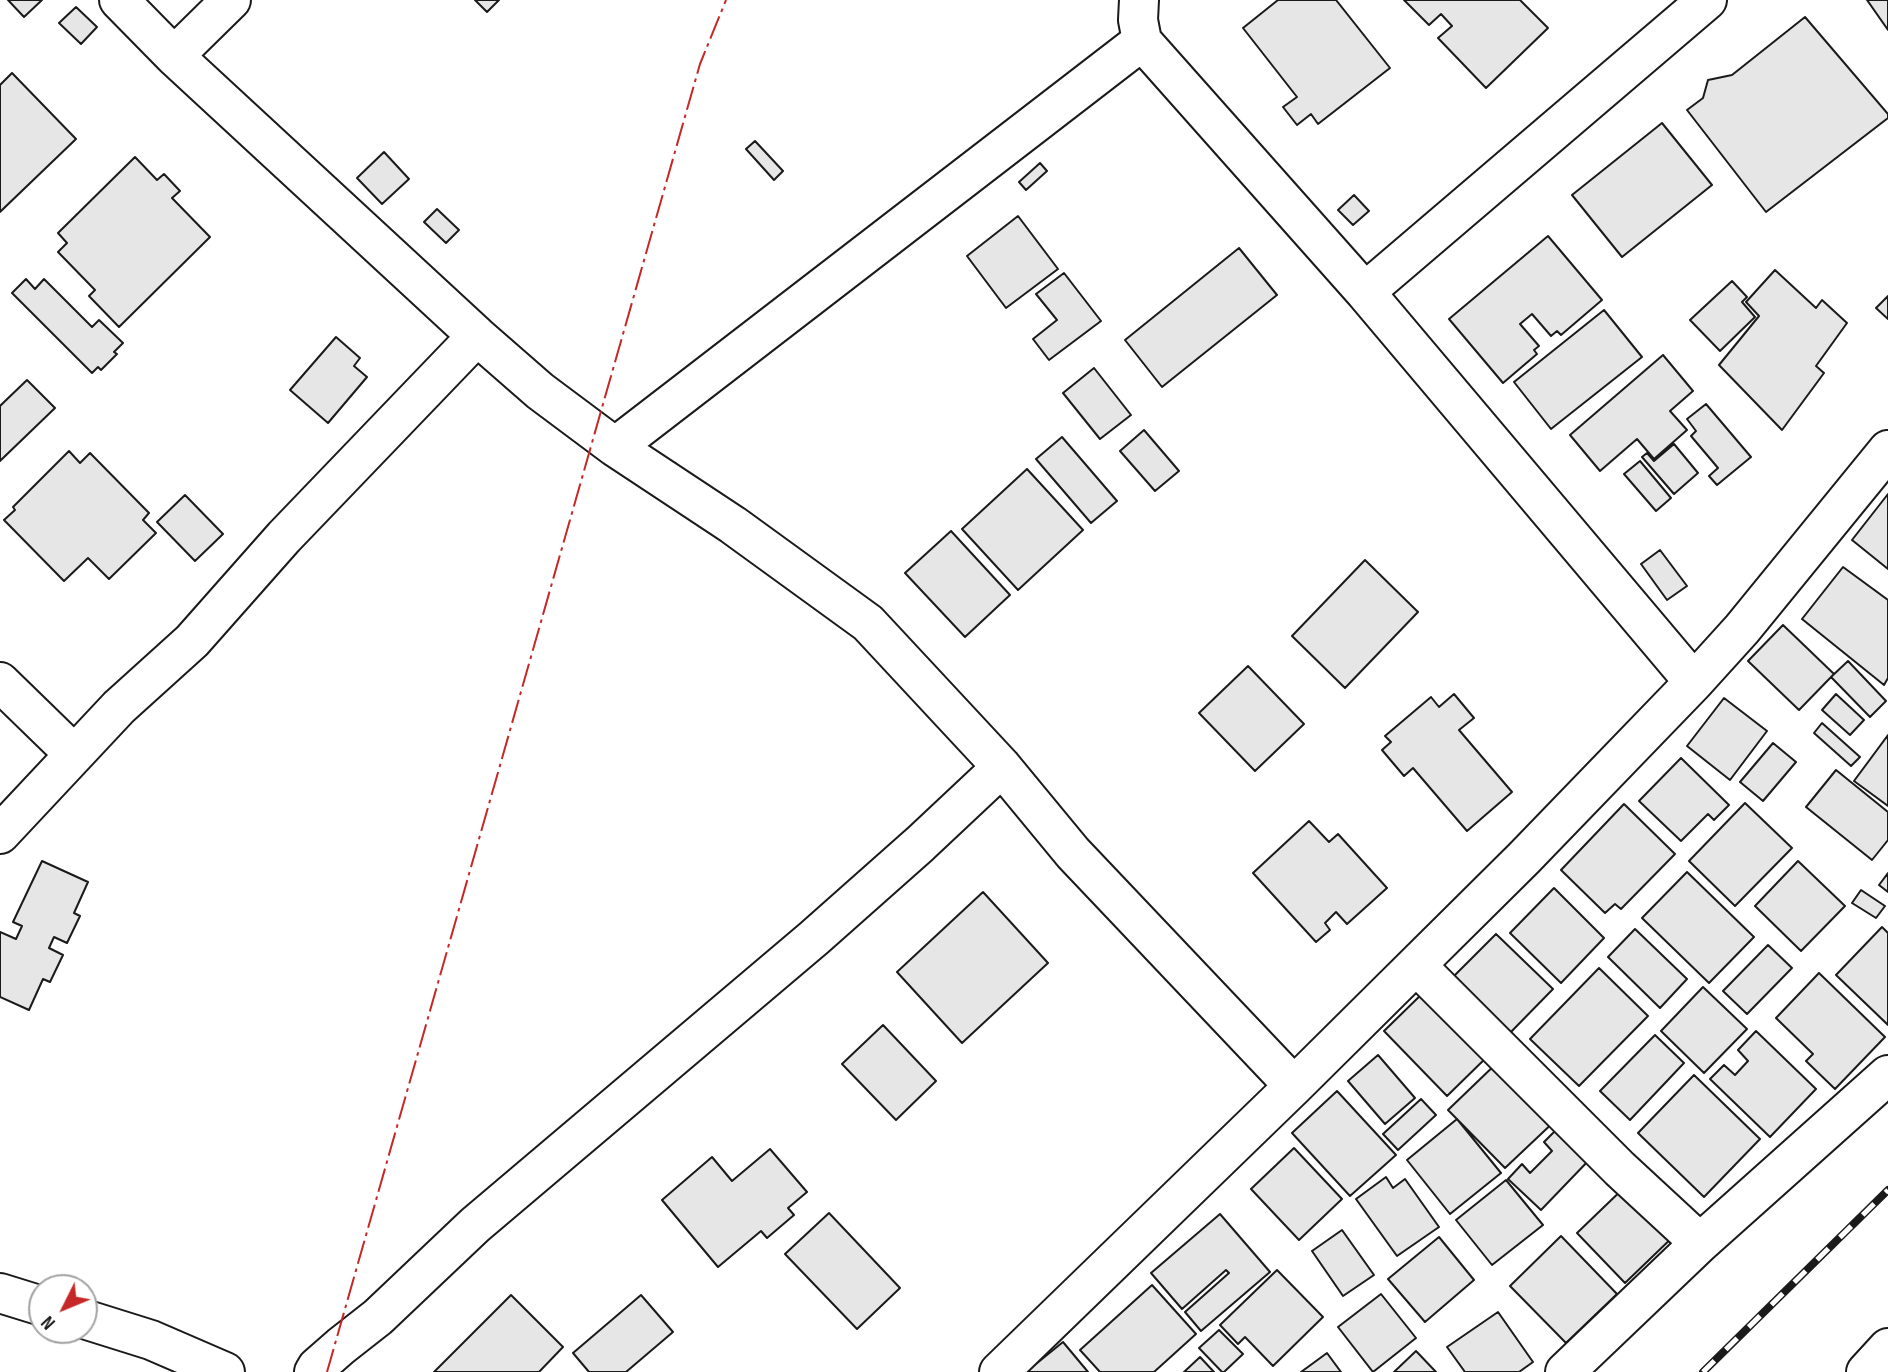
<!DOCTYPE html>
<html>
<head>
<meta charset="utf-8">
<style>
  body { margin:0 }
  #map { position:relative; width:1888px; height:1372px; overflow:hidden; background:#fff; font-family:"Sofia Sans Condensed",sans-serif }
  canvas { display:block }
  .north { position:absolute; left:28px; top:1274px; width:70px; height:70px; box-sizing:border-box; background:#fff; border:2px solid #a3a3a3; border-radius:50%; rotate:227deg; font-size:19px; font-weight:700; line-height:28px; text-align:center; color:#1a1a1a }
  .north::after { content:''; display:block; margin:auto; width:24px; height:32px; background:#c62828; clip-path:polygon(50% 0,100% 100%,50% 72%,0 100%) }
</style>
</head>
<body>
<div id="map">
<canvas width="1888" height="1372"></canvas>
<div class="north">N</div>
</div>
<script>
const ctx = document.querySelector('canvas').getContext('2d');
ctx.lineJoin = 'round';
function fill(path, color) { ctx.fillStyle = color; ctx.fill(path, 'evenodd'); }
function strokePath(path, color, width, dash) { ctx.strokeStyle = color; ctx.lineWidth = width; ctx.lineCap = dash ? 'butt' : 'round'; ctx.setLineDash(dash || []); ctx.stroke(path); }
const building = new Path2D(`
  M8,0H42L24,17Z
  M475,0H499L487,12Z
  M1278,0H1336L1390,68L1318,124L1311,114L1297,125L1283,107L1297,97L1243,28Z
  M1404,0H1520L1548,28L1486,88L1438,38L1452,26L1441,14L1429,25Z
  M1867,0H1888V30Z
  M76,7L97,27L81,44L59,23Z
  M1805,17L1888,114V118L1766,212L1687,110L1703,98L1708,80L1732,75Z
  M12,73L76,139L0,212V85Z
  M1662,123L1712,185L1622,257L1572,195Z
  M755,141L783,171L774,180L746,149Z
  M384,152L409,179L382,204L357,178Z
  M135,157L157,180L164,174L180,191L172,198L210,237L119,327L89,296L95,290L58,252L67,243L58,233Z
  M1040,163L1047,171L1026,190L1019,182Z
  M1354,195L1369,211L1353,225L1338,210Z
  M437,209L459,230L446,243L424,222Z
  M1018,216L1058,269L1006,308L967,256Z
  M1548,236L1602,300L1561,335L1557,331L1551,336L1532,314L1520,324L1539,346L1534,350L1537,354L1503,383L1449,319Z
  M1239,248L1277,295L1162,387L1125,340Z
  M1775,270L1816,308L1822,300L1847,323L1816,366L1824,373L1782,430L1719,365L1759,316L1746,302Z
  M1064,273L1101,321L1049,360L1033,339L1057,320L1036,294Z
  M26,279L35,289L44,279L92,327L99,320L123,343L114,352L117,354L101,370L98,367L92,373L12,293Z
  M1732,281L1747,297L1742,302L1755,317L1720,351L1690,320Z
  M1888,296V319L1876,308Z
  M1604,310L1642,357L1551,429L1514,382Z
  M336,337L360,358L354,366L367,377L328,423L290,390Z
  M1663,355L1693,391L1670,411L1687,430L1654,459L1637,439L1600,471L1570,435Z
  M1094,368L1131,415L1100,439L1063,393Z
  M27,380L55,408L0,461V406Z
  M1706,404L1751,457L1717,485L1709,476L1718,468L1691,436L1696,431L1687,419Z
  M1144,430L1179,471L1155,491L1120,451Z
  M1062,437L1117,501L1091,523L1036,459Z
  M1674,444L1698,473L1674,494L1642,457L1647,453L1654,461Z
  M69,451L80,463L90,453L149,513L143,520L156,533L109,579L88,558L64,581L4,520L15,510L13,507Z
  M1640,461L1671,498L1656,511L1624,474Z
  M1027,469L1083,530L1018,590L962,529Z
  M1888,494V569L1852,540Z
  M185,495L223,534L195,561L157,522Z
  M951,531L1010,595L965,637L905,573Z
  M1660,550L1687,586L1667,600L1641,564Z
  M1365,560L1418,612L1345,688L1292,636Z
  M1843,567L1888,600V678L1884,685L1802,619Z
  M1783,625L1834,674L1799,710L1748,661Z
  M1848,661L1886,701L1870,717L1831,677Z
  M1248,666L1304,724L1255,771L1199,713Z
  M1454,694L1474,718L1459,730L1512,792L1467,831L1413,768L1404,776L1382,750L1391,742L1385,736L1431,697L1439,707Z
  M1836,694L1864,720L1850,735L1822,710Z
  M1724,698L1767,731L1730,780L1687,746Z
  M1822,723L1860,757L1851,766L1814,733Z
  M1888,735V806L1854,781Z
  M1773,743L1796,762L1763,801L1740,782Z
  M1681,758L1729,805L1714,820L1708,814L1681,841L1639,801Z
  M1836,770L1888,812V840L1872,860L1806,807Z
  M1745,803L1792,848L1735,906L1689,861Z
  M1624,804L1675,854L1621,909L1615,904L1605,913L1561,870Z
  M1309,821L1329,842L1338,834L1387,888L1347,924L1336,912L1325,923L1330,930L1316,942L1253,873Z
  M42,861L88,882L74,913L80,916L67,943L54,937L49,948L63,955L50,982L43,979L29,1010L0,997V932L16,939L22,926L13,922Z
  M1798,861L1845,906L1801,951L1755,906Z
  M1687,872L1754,937L1709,983L1642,918Z
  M1888,873V892L1879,885Z
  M1554,888L1604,938L1561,983L1510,933Z
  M1861,890L1885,906L1876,918L1852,903Z
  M983,892L1048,963L962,1043L897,972Z
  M1882,927L1888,933V1025L1836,975Z
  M1635,929L1687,979L1660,1008L1608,957Z
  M1496,934L1553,989L1507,1036L1450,980Z
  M1768,945L1792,968L1747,1014L1723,991Z
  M1599,968L1648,1016L1579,1086L1530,1039Z
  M1819,973L1885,1037L1835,1089L1806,1061L1813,1054L1776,1018Z
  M1703,987L1747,1029L1704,1073L1661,1031Z
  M1428,988L1491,1053L1447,1096L1384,1031Z
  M883,1025L936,1081L896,1120L842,1064Z
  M1756,1031L1816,1089L1770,1137L1710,1079L1724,1065L1735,1075L1748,1061L1738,1050Z
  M1655,1035L1684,1063L1630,1120L1600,1091Z
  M1378,1055L1415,1098L1385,1124L1348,1081Z
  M1501,1059L1558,1118L1505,1168L1448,1110Z
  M1694,1075L1760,1139L1704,1197L1638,1133Z
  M1337,1091L1396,1155L1350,1196L1292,1133Z
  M1421,1099L1436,1115L1398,1150L1383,1134Z
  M1457,1119L1501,1173L1450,1214L1407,1160Z
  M1559,1127L1591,1158L1541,1210L1508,1179L1522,1164L1530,1173L1552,1151L1544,1142Z
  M1294,1148L1342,1199L1299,1240L1251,1189Z
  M770,1149L807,1192L788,1208L794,1215L767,1238L761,1231L718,1267L662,1200L712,1157L732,1181Z
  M1386,1177L1393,1188L1405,1179L1439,1227L1397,1256L1356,1199Z
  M1506,1180L1543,1225L1492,1265L1456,1220Z
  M1630,1182L1678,1232L1625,1283L1577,1233Z
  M829,1213L900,1288L857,1329L785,1254Z
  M1220,1214L1270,1272L1201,1331L1185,1312L1229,1273L1226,1270L1182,1309L1151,1273Z
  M1342,1230L1374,1275L1343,1296L1312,1251Z
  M1561,1236L1617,1294L1566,1343L1510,1286Z
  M1439,1237L1474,1280L1425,1322L1388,1279Z
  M1277,1270L1323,1317L1273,1366L1245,1337L1238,1344L1220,1325Z
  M1152,1285L1196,1334L1154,1372H1100L1080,1350Z
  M1381,1294L1416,1338L1373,1372L1338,1327Z
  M511,1295L563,1347L539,1372H434Z
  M641,1295L673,1332L626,1372H589L573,1353Z
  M1498,1312L1533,1362L1519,1372H1465L1447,1347Z
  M1219,1330L1243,1354L1224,1372H1222L1199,1348Z
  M1063,1342L1088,1372H1026Z
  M1416,1351L1436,1372H1394Z
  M1327,1353L1341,1372H1301Z
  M1200,1357L1214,1372H1184Z`);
const minor = new Path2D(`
  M119,0L174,56L477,336L540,391L615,447L733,525L868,623L1002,767L1073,853L1294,1086
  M1142,41L1365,292L1694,682
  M174,56L231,0
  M1365,292L1707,0
  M615,447L1142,41L1138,20L1139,0
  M0,682L74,754
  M0,834L119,707L192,641L284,537L477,336
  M1416,965L1620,1169L1700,1243
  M0,1293L42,1306
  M84,1319L151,1340L225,1372
  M314,1372L317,1367L341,1346L378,1317L475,1225L814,938L920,844L1002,767
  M999,1372L1294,1086L1524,858L1694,682L1742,629L1888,450
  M1565,1372L1700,1243L1888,1075
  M1866,1372L1888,1348`);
const rail = new Path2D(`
  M1703,1372L1888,1190`);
const power = new Path2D(`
  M327,1372L700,64L726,0`);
fill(building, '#e6e6e6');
strokePath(building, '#1a1a1a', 2);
strokePath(minor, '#1a1a1a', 42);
strokePath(minor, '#fff', 38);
strokePath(rail, '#1a1a1a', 8);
strokePath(rail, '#fff', 5, [16]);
strokePath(power, '#c62828', 2, [24, 5, 3.5, 5]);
</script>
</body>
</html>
